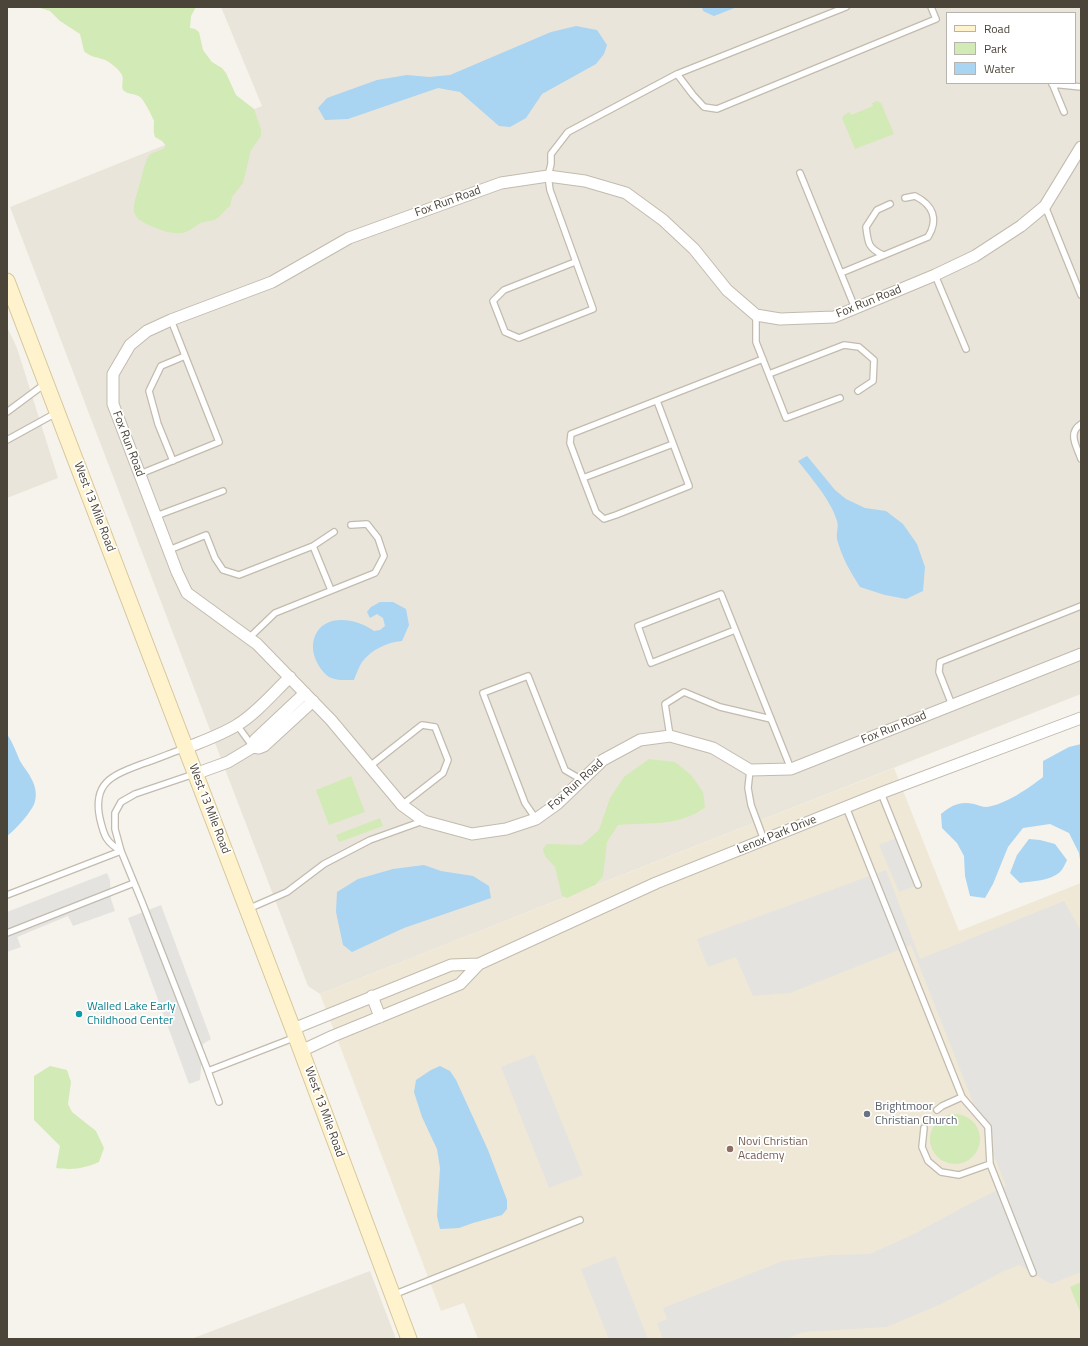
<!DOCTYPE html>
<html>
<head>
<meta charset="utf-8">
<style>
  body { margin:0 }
  #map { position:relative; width:1088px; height:1346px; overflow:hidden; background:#f6f3ec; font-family:"Titillium Web",sans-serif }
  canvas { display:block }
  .frame { position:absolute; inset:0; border:8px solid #4b4439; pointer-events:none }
  .legend { position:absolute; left:946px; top:12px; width:130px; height:72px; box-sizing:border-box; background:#fff; border:1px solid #b7b4b0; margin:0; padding:5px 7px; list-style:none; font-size:12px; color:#4b4439 }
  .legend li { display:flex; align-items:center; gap:8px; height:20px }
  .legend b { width:20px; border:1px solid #b7b4b0 }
</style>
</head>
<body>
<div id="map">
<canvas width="1088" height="1346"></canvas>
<div class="frame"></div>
<ul class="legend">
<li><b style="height:5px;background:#fff3cd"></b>Road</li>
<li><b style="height:11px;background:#d2eab5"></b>Park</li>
<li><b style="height:11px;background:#a9d4f2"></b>Water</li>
</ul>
</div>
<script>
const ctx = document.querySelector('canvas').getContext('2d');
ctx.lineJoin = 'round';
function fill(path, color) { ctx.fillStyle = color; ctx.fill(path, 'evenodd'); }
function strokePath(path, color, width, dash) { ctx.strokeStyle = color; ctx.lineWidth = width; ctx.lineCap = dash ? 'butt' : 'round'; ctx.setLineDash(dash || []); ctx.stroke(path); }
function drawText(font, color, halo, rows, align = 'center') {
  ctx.font = font + ' "Titillium Web",sans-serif'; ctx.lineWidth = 3.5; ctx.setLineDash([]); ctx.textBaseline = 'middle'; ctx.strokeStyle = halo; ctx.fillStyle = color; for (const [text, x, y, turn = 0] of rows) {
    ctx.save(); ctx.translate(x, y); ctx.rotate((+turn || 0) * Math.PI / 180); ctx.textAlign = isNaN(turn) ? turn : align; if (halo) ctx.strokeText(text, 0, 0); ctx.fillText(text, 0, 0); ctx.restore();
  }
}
const residential = new Path2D(`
  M221,7H1081V694L320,994L308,986L10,207L262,106ZM947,13H1075V83H947Z
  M7,327L17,348L58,478L7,498Z
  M370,1271L396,1339H191Z`);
const education = new Path2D(`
  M894,768L959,931L1081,883V1339H478L464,1303L441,1311L320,994Z`);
const green = new Path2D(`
  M37,7H196L191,16L190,28L195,29L199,32L203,50L212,62L222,68L226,73L236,95L254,109L261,129V136L251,150L243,183L232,197L230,206C224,210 220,218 214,220C209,222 203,221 199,224C194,227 191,230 186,232C176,235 165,232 156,228C126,217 133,209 140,183C142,175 144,165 148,157C152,150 162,152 166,146L162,141L155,137C153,131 154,127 154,121C153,118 143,98 140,97C135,93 128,95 123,90C121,85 124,80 122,75C119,69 108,60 102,59C95,57 89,56 84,51L80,34L60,21L50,11Z
  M877,101L881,103L894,134L855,149L842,118L844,115L849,112L851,115L873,106L872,103Z
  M649,759L675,762L691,775L703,792L705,807C681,827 647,822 618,825L607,842L603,876L595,885L567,898L562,896L555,867L545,856L543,849L547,844L582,845L599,830L610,798L624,777Z
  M351,776L365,812L329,825L316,790Z
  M380,818L383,826L339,842L336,835Z
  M50,1066L67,1070L71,1082L68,1104L72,1112L96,1131L104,1148L99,1162C83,1169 73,1170 56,1168L60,1146L34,1120V1076Z
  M930 1139a25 25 0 1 1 50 0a25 25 0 1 1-50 0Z
  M1081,1282V1314L1070,1287Z`);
const parking = new Path2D(`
  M899,837L918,885L899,892L879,845Z
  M886,870L920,959L1064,901L1081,931V1272L1051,1284L1019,1265L1004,1271L941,1304L887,1327L804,1332L786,1339H663L657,1323L667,1319L663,1308L783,1261L830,1255L870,1254L912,1235L971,1203L1006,1186L911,945L790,993L753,996L736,957L708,967L697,939Z
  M107,873L110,880L111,899L115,911L73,926L68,916L17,937L21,947L7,952V912Z
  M161,905L211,1039L203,1044L200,1080L189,1084L128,918Z
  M534,1054L583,1175L549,1188L501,1067Z
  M615,1256L648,1339H609L581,1269Z`);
const water = new Path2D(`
  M702,7H737L714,16L703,11Z
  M576,26L597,30L607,45L604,54L596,64L542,94L526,118L510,127L499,126L460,92L438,88L348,119L325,120L318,108L327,98L377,80L407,75L429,77L450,75L551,32Z
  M807,456L835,490L846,499L865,508L886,511L903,524L917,544L925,567L923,591L906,599L885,595L860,587C850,571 842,558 837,539C836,533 839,527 837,521C831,500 811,478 798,461Z
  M380,602H393L406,609L409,625L402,641C387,642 371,650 362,662C359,667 356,674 354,680C346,680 336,681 329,677C317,668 309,650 315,636C325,612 358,619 374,631L380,630L385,626L383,618L377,614L370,618L367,612L371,607Z
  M7,734C13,743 16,752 20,761C24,768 29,773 32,780C35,785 37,794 35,801C33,811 15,830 7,836Z
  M1081,744V866L1079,853L1069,833L1050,824L1023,828L1008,847L993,884L985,898L970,896L965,876L964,856L957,843L942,828L941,814C952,805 960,801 974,804C978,805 983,807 986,807C1005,805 1029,788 1043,777V761L1069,747Z
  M1029,839L1040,840L1055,844L1067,860C1065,864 1063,869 1060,872C1050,881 1032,881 1020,883L1010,873L1017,855Z
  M424,865L441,871L473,876L489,886L491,898L404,928L352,952L343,945L336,912L337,892L358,879L393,869Z
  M440,1066L450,1071L456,1080L488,1150L507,1200V1209L502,1215L473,1223L459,1228L440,1229L437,1216L440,1168L437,1149L422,1117L414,1092L416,1080L431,1070Z`);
const lane = new Path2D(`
  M677,74L693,95L704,107L717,109L936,19L931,7
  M1052,83L1064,112
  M1052,84L1081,87
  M800,173L855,308
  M1045,206L1081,295
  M883,255C868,248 868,243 866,227L877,210L890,204
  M575,262L504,290L493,301L505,332L519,338L593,309L550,190L548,176L551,164V154L568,132L677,74L846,7
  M841,273L928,237C939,219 933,205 915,196L905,198
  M935,275L966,349
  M756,315V342L786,418L840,398
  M769,374L844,345L859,347L874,360L873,381L858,391
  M657,401L689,486L616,515L604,519L596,512L583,478L570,443L571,434L763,359
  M7,412L46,383
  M1081,424C1067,433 1077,447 1081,459
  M7,440L56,413
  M173,461L158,424L149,391L161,366L185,356
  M140,474L219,442L171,320
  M583,478L673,444
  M156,516L223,491
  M313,546L331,590
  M169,550L206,535L215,558L223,570L239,575L313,546L334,532
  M735,630L651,663L638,626L721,594L791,769
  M249,638L275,613L375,573L384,556L378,538L367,524L351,525
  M952,705L939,672L940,662L1081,606
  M237,725L253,747
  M670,736L665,704L684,692L720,707L771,719
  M370,766L422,725L435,727L448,760L443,773L402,805
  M750,770L748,788L751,805L764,840
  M194,774L135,794L121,802L115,813V829L121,851L142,902L208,1071L219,1102
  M881,793L918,885
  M846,807L962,1097L988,1127L990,1164L1033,1273
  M536,819L525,803L483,693L528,676L565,770L582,780
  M121,851C106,842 104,836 100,819C92,782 113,775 142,764C157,759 171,753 185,748
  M7,895L121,851
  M248,909L287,892L324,864L370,840L423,821
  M7,933L134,883
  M208,1071L296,1037
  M937,1110L942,1106L962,1097
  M924,1128L922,1147L928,1161L941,1172L959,1175L990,1164
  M393,1295L580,1220`);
const street = new Path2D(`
  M1081,147L1045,206L1021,226L975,256L935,275L834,317L780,319L756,315L727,290L694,249L663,220L626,193L585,181L548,176L501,183L349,238L272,282L171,320L147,331L130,345L113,374V404L177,572L187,593L257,644L331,720L402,805L424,821L472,834L506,829L536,819L557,804L603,760L640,740L670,736L713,748L750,770L791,769L1081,654
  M253,747L255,740L305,693
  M186,748C203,741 221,735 237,725C257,713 273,693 290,677
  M195,774L228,762L253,747L259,748L264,746L313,701
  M372,996L380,1017
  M293,1029L451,965L479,964
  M301,1051L333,1036L460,984L479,964L656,883L881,793L1081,718`);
const secondary = new Path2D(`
  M7,281L293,1029L409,1339`);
const markers = [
  [79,1014,4,"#0f9aa8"],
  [867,1114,4,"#6b7280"],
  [730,1149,4,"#8d6e63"]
];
const streetNames = [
  ["Fox Run Road",448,202,-20],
  ["Fox Run Road",869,302,-22],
  ["Fox Run Road",128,444,69],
  ["West 13 Mile Road",94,507,69],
  ["Fox Run Road",894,728,-22],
  ["Fox Run Road",576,785,-42],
  ["West 13 Mile Road",209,809,69],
  ["Lenox Park Drive",777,835,-22],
  ["West 13 Mile Road",324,1112,70]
];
const cultureNames = [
  ["Walled Lake Early",87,1007],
  ["Childhood Center",87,1021]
];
const worshipNames = [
  ["Brightmoor",875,1107],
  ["Christian Church",875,1121]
];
const educationNames = [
  ["Novi Christian",738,1142],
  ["Academy",738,1156]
];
fill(residential, '#eae5da');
fill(education, '#efe8d6');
fill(green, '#d2eab5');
fill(parking, '#e5e3e0');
fill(water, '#a9d4f2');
strokePath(lane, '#c2bbae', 8);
strokePath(street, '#c2bbae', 13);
strokePath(secondary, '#d6c79b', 17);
strokePath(lane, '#fff', 5.5);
strokePath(street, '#fff', 11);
strokePath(secondary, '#fff3cd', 15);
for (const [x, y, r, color] of markers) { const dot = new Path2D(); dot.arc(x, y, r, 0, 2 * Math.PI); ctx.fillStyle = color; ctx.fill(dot); strokePath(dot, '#fff', 1.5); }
drawText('12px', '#4b4439', '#fff', streetNames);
drawText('12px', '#0d838f', '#fff', cultureNames, 'left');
drawText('12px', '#5b616d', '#fff', worshipNames, 'left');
drawText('12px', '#785e54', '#fff', educationNames, 'left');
</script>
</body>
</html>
